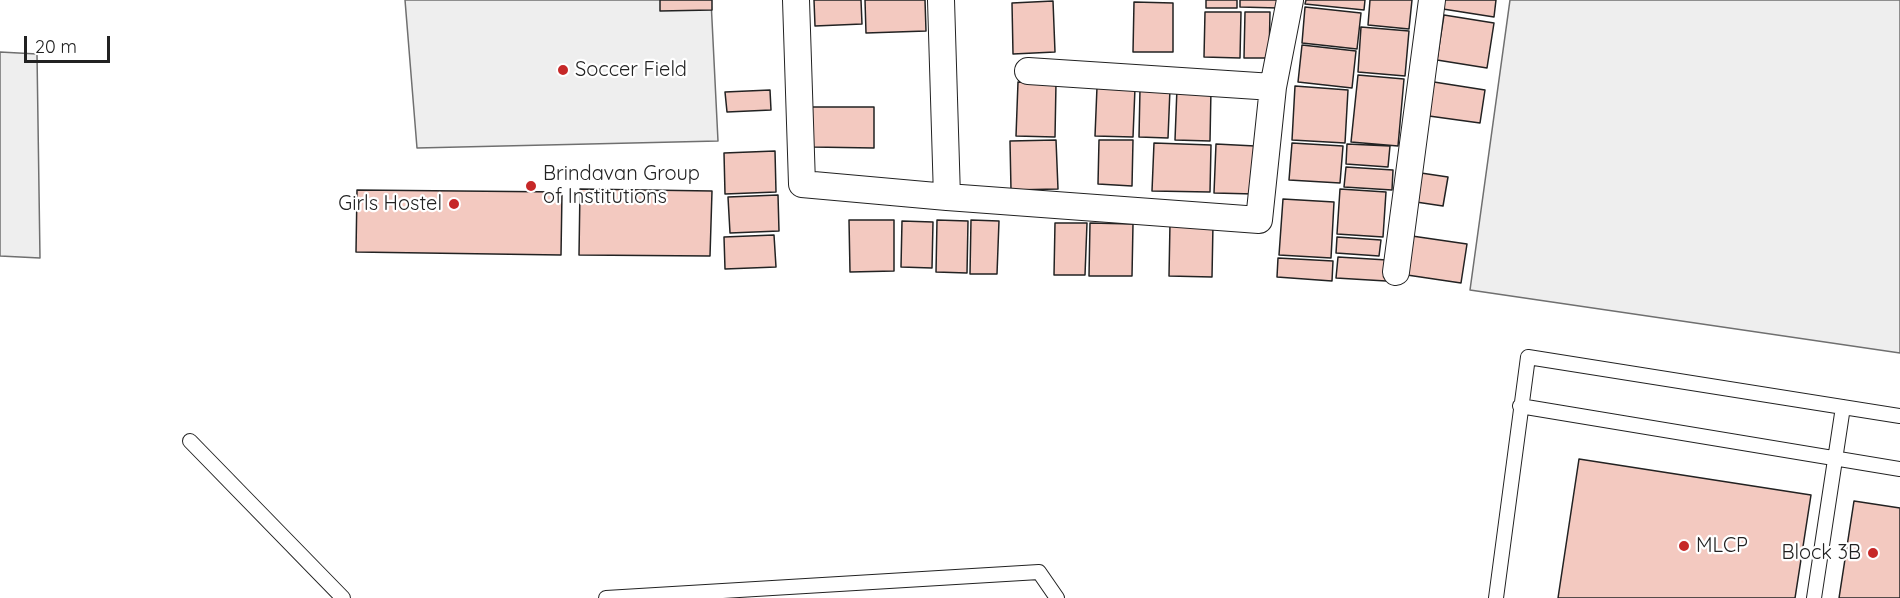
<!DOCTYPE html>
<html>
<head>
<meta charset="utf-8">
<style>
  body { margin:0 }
  #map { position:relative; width:1900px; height:598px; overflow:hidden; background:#fff; font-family:Quicksand,sans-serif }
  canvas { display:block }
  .scale { position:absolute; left:24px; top:36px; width:86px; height:27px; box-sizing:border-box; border:3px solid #222; border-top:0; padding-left:8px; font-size:18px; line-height:21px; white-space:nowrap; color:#222; -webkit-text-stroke:4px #fff; paint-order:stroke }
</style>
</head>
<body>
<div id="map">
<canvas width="1900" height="598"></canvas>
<div class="scale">20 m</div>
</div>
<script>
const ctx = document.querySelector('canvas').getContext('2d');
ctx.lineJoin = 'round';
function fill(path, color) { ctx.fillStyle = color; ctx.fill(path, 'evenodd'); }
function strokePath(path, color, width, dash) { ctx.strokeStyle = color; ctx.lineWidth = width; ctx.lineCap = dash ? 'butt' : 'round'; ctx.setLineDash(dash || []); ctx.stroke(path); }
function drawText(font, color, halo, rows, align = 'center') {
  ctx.font = font + ' Quicksand,sans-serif'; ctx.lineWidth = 4.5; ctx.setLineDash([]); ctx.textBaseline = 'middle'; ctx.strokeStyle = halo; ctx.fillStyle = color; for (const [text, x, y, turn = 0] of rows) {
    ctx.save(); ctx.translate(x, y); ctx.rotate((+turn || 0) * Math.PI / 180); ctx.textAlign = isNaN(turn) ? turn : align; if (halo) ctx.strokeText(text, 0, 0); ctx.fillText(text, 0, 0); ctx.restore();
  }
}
const green = new Path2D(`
  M405,0H711L718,141L417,148Z
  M1510,0H1900V353L1470,290Z
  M0,52L37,54L40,258L0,256Z`);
const building = new Path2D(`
  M660,0H712V10L660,11Z
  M814,0H861L862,24L815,26Z
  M865,0H925L926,31L866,33Z
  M1206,0H1237V8H1206Z
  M1240,0H1278V8L1240,7Z
  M1306,0H1365L1364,10L1305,4Z
  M1370,0H1412L1409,29L1368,25Z
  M1444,0H1496L1494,17L1443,9Z
  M1053,1L1055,52L1013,54L1012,3Z
  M1134,2L1173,3V52H1133Z
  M1305,7L1361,13L1357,49L1302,43Z
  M1205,12H1241L1240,58L1204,57Z
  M1245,12H1270L1269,58H1244Z
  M1444,15L1494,23L1487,68L1437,60Z
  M1361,27L1409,31L1405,76L1358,72Z
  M1302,45L1356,51L1352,88L1298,82Z
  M1358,75L1404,79L1398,146L1351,142Z
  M1018,82L1056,83L1055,137L1016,136Z
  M1434,82L1485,90L1480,123L1429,116Z
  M1295,86L1348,90L1345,143L1292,140Z
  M1097,87L1135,88L1133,137L1095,136Z
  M1177,88L1211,89L1210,141L1175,140Z
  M1140,89H1170L1168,138L1139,137Z
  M770,90L771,110L727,112L725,92Z
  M812,107H874V148L812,147Z
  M1056,140L1058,189L1011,190L1010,141Z
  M1099,140H1133L1132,186L1098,184Z
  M1154,143L1211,145L1210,192L1152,191Z
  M1292,143L1343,146L1340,183L1289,180Z
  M1216,144L1255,146L1254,194L1214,193Z
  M1347,144L1390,146L1388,167L1346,164Z
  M775,151L776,192L725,194L724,153Z
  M1346,167L1393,170L1392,190L1344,187Z
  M1421,173L1448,177L1443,206L1416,202Z
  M580,189L712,191L710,256L579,255Z
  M1340,189L1386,192L1383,237L1337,234Z
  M357,190L562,192L561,255L356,252Z
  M778,195L779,231L730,233L728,197Z
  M1283,199L1334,202L1331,258L1279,255Z
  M849,220H894V271L850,272Z
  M937,220L968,221L967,273L936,272Z
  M971,220L999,221L997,274H970Z
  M902,221L933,222L932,268L901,267Z
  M1055,223H1087L1085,275H1054Z
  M1090,223L1133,224L1132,276H1089Z
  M1170,223L1213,224L1212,277L1169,276Z
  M774,235L776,267L725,269L724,237Z
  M1412,236L1467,244L1461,283L1407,275Z
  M1337,237L1381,240L1379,256L1336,253Z
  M1338,257L1387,260L1386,281L1336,278Z
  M1278,258L1333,261L1332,281L1277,277Z
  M1579,459L1811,495L1795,598H1558Z
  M1854,501L1900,508V598H1839Z`);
const service = new Path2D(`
  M1520,406L1900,469
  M190,441L343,598
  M606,598L1039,572L1057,598
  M1496,598L1528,357L1900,416
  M1814,598L1843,407`);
const minor = new Path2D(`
  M796,0L802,184L947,197L941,0
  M1028,71L1273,87
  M947,197L1259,220L1273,87L1290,0
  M1396,272L1432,0`);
const markers = [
  [563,70,6,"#c62828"],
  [531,186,6,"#c62828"],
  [454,204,6,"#c62828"],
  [1684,546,6,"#c62828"],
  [1873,553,6,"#c62828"]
];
const poiNames = [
  ["Soccer Field",575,70],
  ["Brindavan Group",543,174],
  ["of Institutions",543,197],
  ["Girls Hostel",442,204,"right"],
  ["MLCP",1696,546],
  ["Block 3B",1861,553,"right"]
];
fill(green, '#eee');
strokePath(green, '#6f6f6f', 1.5);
fill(building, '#f3c9c0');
strokePath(building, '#222', 1.5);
strokePath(service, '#222', 16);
strokePath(minor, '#222', 28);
strokePath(service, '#fff', 14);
strokePath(minor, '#fff', 26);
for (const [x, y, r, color] of markers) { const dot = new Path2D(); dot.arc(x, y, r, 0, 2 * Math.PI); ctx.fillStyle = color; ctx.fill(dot); strokePath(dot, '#fff', 2); }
drawText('20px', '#222', '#fff', poiNames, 'left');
</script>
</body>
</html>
